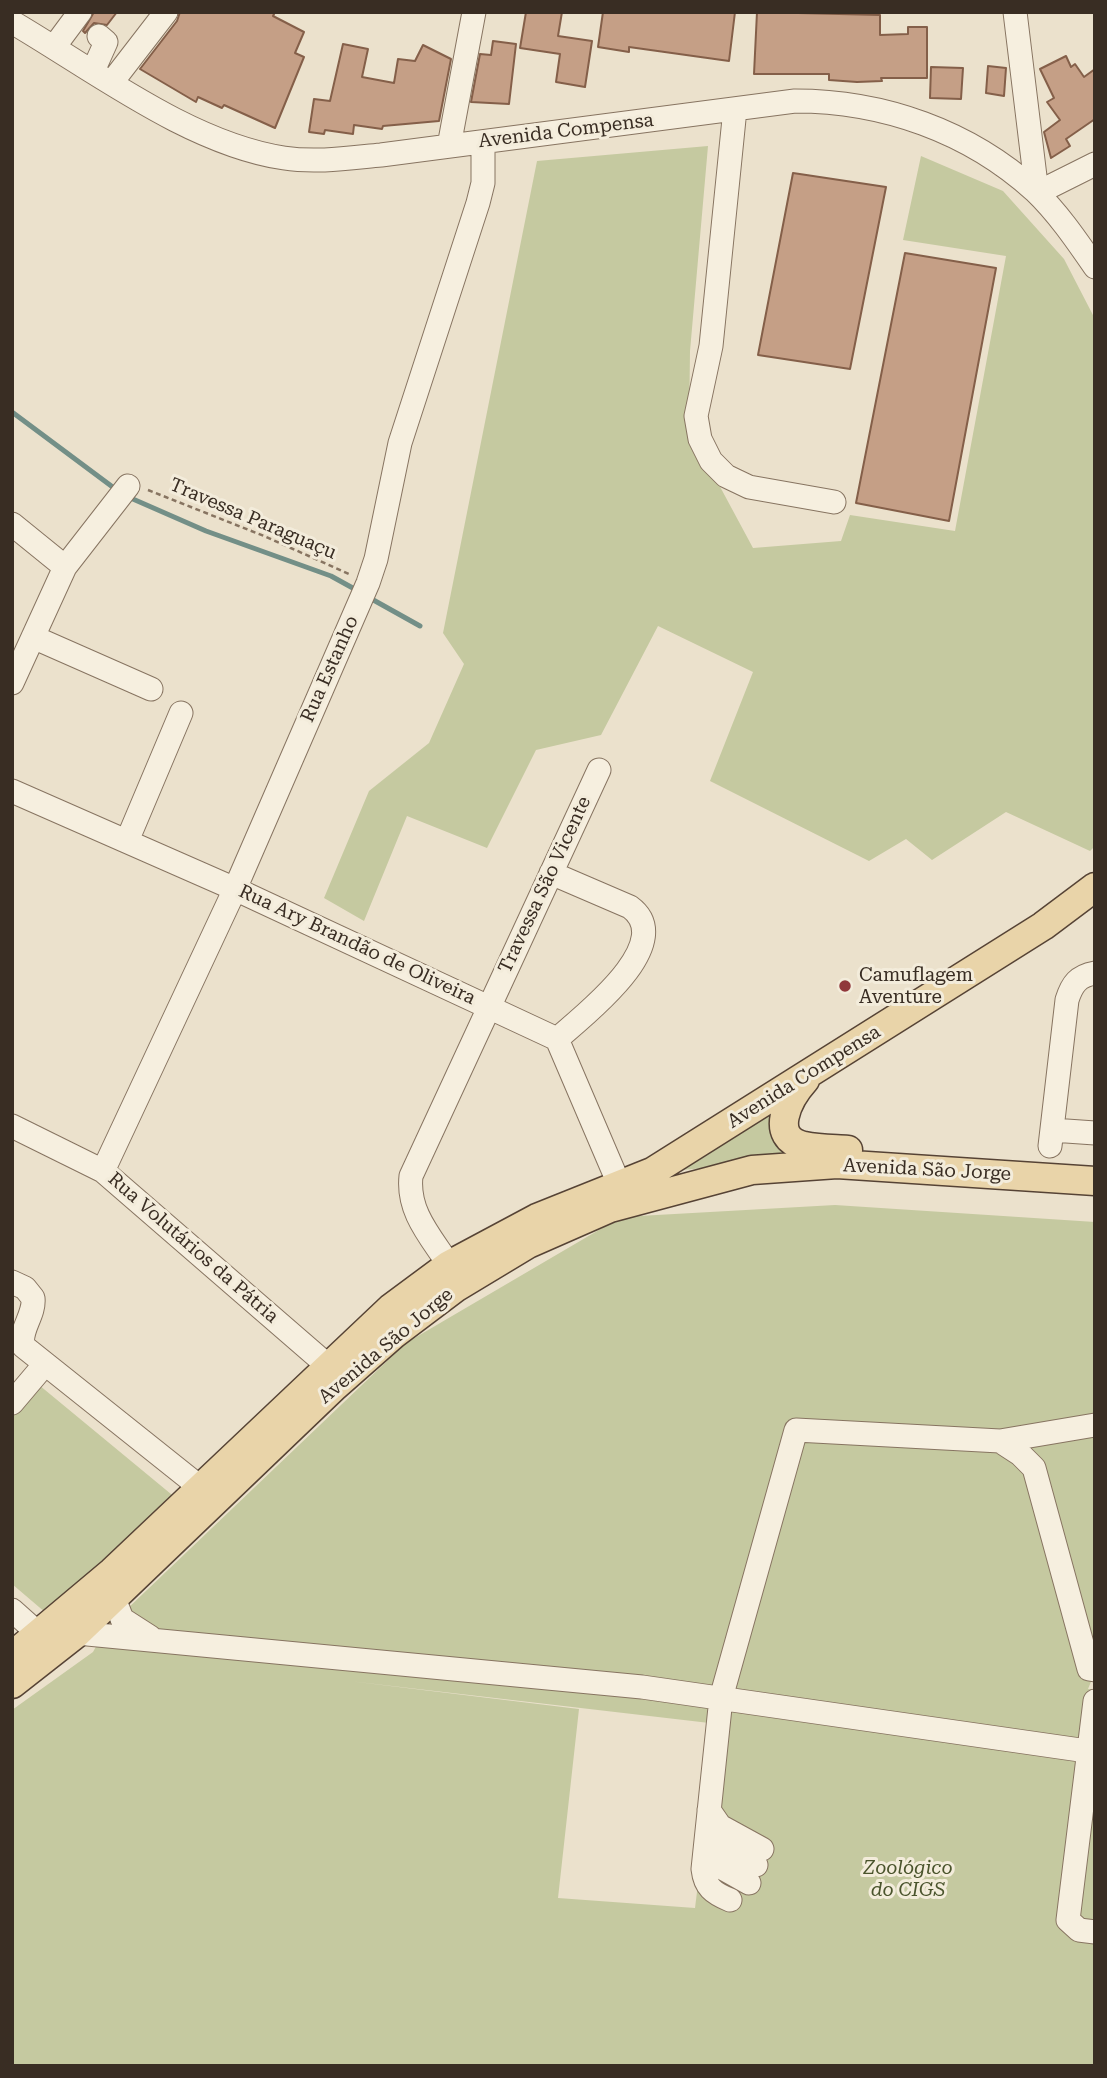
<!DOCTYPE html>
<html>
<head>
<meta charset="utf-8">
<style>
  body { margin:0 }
  #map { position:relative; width:1107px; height:2078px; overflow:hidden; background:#ebe1cc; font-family:"Roboto Serif",serif }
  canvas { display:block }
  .frame { position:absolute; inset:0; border:14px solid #392d23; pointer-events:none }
</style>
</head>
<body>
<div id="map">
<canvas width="1107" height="2078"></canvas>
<div class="frame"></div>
</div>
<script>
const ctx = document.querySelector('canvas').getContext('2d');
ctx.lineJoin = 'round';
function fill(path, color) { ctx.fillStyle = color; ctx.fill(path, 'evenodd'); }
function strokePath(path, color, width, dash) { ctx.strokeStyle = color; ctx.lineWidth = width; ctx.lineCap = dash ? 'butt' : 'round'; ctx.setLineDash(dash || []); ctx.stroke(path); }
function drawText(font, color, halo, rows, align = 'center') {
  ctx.font = font + ' "Roboto Serif",serif'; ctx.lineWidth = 6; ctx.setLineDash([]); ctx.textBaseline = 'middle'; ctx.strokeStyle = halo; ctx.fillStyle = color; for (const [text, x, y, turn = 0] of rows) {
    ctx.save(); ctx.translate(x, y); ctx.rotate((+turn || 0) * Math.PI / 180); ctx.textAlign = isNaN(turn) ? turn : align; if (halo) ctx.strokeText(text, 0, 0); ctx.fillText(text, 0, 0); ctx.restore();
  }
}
const green = new Path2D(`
  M708,146L690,351L689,429L753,548L841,541L850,515L955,531L1006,256L903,240L921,156L1003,191L1064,259L1095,319V846L1090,851L1006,812L932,860L906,839L869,861L710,781L753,672L658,626L601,735L536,750L487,848L407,816L364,921L324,898L369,791L429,743L464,664L443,633L537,161Z
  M783,1101L776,1125L850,1157L667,1171Z
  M835,1205L1095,1222V1672L1088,1689H1095V2066H12V1710L93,1652L117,1608L126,1610L406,1343L621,1217ZM349,1681L718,1724L695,1908L558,1898L579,1709Z
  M39,1385L177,1499L46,1613L12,1584V1417Z`);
const stream = new Path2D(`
  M12,412L118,491
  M126,496L206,531L331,576L360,592
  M368,597L420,626`);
const building = new Path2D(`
  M94,12H117L107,25L94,23L85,33L83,31Z
  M180,12H275L273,16L304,32L295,53L304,57L275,128L224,105L222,108L198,97L196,102L140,69L177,21Z
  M526,12H562L558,36L592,41L585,87L556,82L560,54L520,48Z
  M603,12H735L729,61L629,47V52L598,47Z
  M757,12L880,15V35L908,34V27H927V78H881L882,81L857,82L829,80V74H754Z
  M493,41L516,44L509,104L471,102L480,54L491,55Z
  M343,44L368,49L362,77L394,83L398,59L415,61L423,45L451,59L439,121L383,126L382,129L354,125L353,134L325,130L324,134L309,132L314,99L330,101Z
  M1066,56L1071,67L1075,64L1084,77L1095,69V119L1066,139L1070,146L1051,158L1044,132L1060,120L1047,102L1054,98L1040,69Z
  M988,66L1006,68L1004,96L986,93Z
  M931,67L963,68L961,99L930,98Z
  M793,173L886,187L850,369L758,355Z
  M905,253L996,268L949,521L856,503Z`);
const path = new Path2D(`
  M148,490L264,536L349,574`);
const minor = new Path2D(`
  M1015,12L1037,193L1095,164
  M12,22C94,70 190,144 284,158C316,163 349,158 381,155L795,101C883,101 969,131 1035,191C1058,213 1077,241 1095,267
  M54,47L80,12
  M93,71L106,42L99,36
  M112,82L166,12
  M735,109L711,346L696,416L700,439L711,461L726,476L749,487L834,502
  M449,146L474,12
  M12,524L65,567
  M33,637L151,689
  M12,683L65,567L128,486
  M12,791L235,889L557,1039L619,1184
  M127,841L181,713
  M551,873L630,907C679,943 582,1017 557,1039
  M12,1126L103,1171L327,1365
  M1052,1130L1095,1133
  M1050,1146L1067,1000C1072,984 1078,976 1095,973
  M103,1171L235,889L368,583L376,559L400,443L478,203L483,183V142
  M449,1265C431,1237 407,1212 411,1176L599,770
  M12,1282L25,1288L33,1298C35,1315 19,1330 23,1346L201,1488
  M12,1403L45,1364
  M1000,1441L1095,1425
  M114,1598L122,1619L150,1637
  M12,1610L40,1635
  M77,1633L642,1687L1087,1751
  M1095,1701L1068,1920L1079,1930L1095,1932
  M709,1810L720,1826L762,1849
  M707,1832L719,1845L756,1865
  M705,1852L717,1865L749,1883
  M730,1900C713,1893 705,1887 703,1869L721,1698L796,1430L1000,1441L1020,1454L1034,1468L1089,1669L1095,1670`);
const major = new Path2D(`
  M805,1080C788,1099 768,1137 804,1146C818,1149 834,1149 848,1150
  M12,1656L112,1572L391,1308L449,1265L537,1218L652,1172L1043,926L1095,887
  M12,1684L77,1633L335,1386L394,1334L455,1288L528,1244L610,1208L752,1170L837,1164L1095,1181`);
const markers = [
  [845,986,7,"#90373a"]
];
const streetNames = [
  ["Avenida Compensa",566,131,-7],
  ["Travessa Paraguaçu",253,519,23],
  ["Rua Estanho",330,669,-66],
  ["Travessa São Vicente",545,885,-65],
  ["Rua Ary Brandão de Oliveira",357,945,25],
  ["Avenida Compensa",804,1077,-32],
  ["Avenida São Jorge",927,1170,3],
  ["Rua Volutários da Pátria",193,1248,41],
  ["Avenida São Jorge",386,1346,-40]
];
const poiNames = [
  ["Camuflagem",859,975],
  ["Aventure",859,997]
];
const parkNames = [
  ["Zoológico",908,1868],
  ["do CIGS",908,1890]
];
fill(green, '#c5c9a0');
strokePath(stream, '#738f87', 5);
fill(building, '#c59f86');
strokePath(building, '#845f49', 2);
strokePath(minor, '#877461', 25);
strokePath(major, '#564335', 31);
strokePath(path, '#877461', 2.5, [5, 3.5]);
strokePath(minor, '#f6efdf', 23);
strokePath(major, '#e9d4a9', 28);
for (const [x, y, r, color] of markers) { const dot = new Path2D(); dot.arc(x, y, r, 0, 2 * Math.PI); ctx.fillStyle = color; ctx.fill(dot); strokePath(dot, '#f3ecdb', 2.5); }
drawText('19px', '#392d23', '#f3ecdb', streetNames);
drawText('19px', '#392d23', '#f3ecdb', poiNames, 'left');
drawText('italic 19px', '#4a542c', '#f3ecdb', parkNames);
</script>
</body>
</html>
